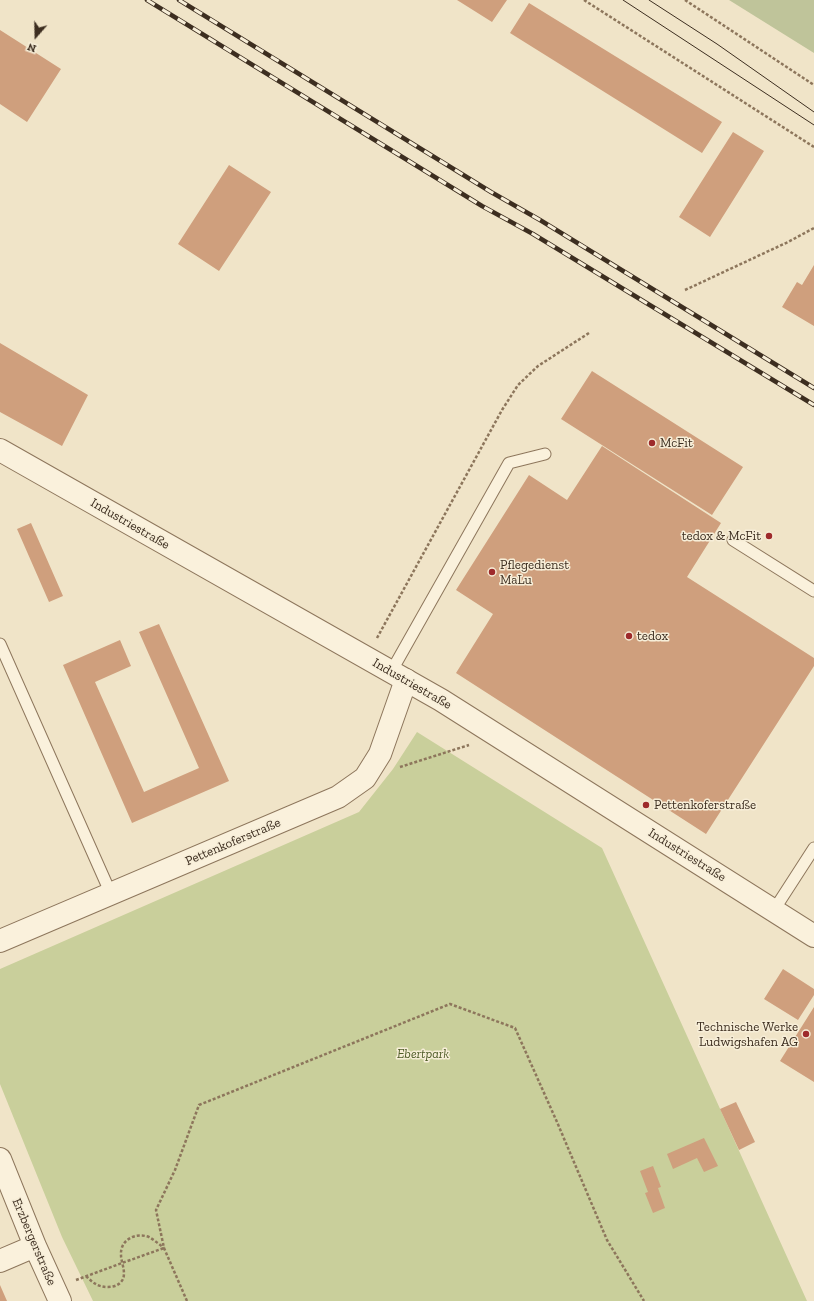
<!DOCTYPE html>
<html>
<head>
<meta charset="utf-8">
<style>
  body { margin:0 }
  #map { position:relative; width:814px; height:1301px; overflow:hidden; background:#f0e4c8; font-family:"Zilla Slab",serif }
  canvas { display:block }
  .north { position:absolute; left:16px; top:16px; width:40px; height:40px; -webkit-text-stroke:3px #f7eed8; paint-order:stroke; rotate:200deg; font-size:11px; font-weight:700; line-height:16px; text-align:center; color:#3d2e20 }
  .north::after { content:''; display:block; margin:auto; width:14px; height:18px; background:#3d2e20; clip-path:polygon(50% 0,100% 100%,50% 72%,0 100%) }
</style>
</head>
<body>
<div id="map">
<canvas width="814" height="1301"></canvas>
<div class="north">N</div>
</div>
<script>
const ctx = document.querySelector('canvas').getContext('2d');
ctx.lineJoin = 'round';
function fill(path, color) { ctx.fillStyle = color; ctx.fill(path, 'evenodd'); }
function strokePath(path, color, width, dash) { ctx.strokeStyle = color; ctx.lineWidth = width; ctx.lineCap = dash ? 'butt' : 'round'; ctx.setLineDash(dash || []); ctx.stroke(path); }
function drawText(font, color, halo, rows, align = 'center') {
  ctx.font = font + ' "Zilla Slab",serif'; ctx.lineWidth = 3; ctx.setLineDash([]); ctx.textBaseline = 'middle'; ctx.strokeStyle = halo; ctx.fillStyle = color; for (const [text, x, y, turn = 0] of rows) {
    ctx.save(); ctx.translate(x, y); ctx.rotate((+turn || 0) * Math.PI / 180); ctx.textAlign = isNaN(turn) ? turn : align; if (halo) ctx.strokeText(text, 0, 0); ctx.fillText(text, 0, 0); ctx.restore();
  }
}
const green = new Path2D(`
  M417,732L602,848L807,1301H93L62,1237L0,1084V969L359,812L393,769Z`);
const cemetery = new Path2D(`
  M729,0H814V53Z`);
const building = new Path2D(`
  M457,0H507L492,22Z
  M529,3L722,122L702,153L510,33Z
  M0,30L61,69L27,122L0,104Z
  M733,132L764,151L710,237L679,217Z
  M229,165L271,192L219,271L178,244Z
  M814,265V326L782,307L797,282L802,285Z
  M0,343L88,395L62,446L0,412Z
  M592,371L743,467L712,515L561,419Z
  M602,446L721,523L687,577L814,658V666L706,834L456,673L493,614L456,590L529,475L567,500Z
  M31,523L63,596L49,602L17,529Z
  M159,624L229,781L132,823L63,665L120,640L131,666L95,682L144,792L199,768L139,632Z
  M783,969L814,989V995L798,1020L764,999Z
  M814,1007V1082L780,1061Z
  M736,1102L755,1142L739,1150L720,1109Z
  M704,1138L718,1166L704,1172L697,1158L673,1169L667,1154Z
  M653,1166L661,1187L658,1188L665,1208L653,1213L645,1193L648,1192L640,1171Z
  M0,1285L7,1301H0Z`);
const path = new Path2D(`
  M584,0L814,147
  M685,0L814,85
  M685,290L788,242L814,228
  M377,638L502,410L518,385L538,366L589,333
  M400,767L469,745
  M86,1276C93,1283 98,1287 108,1287C114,1287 120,1285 123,1279C126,1271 121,1262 121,1255C120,1240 135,1232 149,1237C154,1240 159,1244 164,1248
  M76,1280L122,1263L164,1248
  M187,1301L164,1248L156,1210L175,1170L199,1105L450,1004L515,1028L557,1122L607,1240L644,1301`);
const service = new Path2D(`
  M733,540L814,591
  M0,644L111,894
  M391,672L509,463L545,454
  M774,910L814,848`);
const minor = new Path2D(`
  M0,941L338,797L365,778L380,754L406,680
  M0,1159L35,1246L60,1301
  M0,1261L35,1246`);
const tertiary = new Path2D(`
  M0,450L441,700L814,936`);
const tram = new Path2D(`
  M623,0L814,125
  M649,0L717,44L814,112`);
const rail = new Path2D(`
  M147,0L482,206L533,234L814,405
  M179,0L491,192L540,220L814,388`);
const markers = [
  [652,443,4,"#9e2a2b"],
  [769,536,4,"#9e2a2b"],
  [492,572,4,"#9e2a2b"],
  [629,636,4,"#9e2a2b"],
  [646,805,4,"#9e2a2b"],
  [806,1034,4,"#9e2a2b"]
];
const poiNames = [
  ["McFit",660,443],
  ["tedox & McFit",761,536,"right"],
  ["Pflegedienst",500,565],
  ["MaLu",500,580],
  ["tedox",637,636],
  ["Pettenkoferstraße",654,805],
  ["Technische Werke",798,1027,"right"],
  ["Ludwigshafen AG",798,1042,"right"]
];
const streetNames = [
  ["Industriestraße",130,524,30],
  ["Industriestraße",412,684,30],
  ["Pettenkoferstraße",233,842,-23],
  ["Industriestraße",687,855,32],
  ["Erzbergerstraße",34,1242,67]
];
const parkNames = [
  ["Ebertpark",423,1054]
];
fill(green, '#c9cf9b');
fill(cemetery, '#bfc49a');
fill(building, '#cf9f7d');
strokePath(service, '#8d765c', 13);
strokePath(minor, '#8d765c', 24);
strokePath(tertiary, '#8d765c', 24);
strokePath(path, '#8d765c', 2.5, [3, 2]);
strokePath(service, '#faf1dc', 11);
strokePath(minor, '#faf1dc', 22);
strokePath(tertiary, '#faf1dc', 22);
strokePath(tram, '#3d2e20', 1);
strokePath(rail, '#3d2e20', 4.5);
strokePath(rail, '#f7eed8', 3, [9]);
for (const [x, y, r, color] of markers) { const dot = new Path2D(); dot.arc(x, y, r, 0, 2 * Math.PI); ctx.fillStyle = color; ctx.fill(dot); strokePath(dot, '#f7eed8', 1.5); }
drawText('13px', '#3d2e20', '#f7eed8', poiNames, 'left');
drawText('13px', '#3d2e20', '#f7eed8', streetNames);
drawText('italic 13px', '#4d5a26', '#f7eed8', parkNames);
</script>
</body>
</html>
